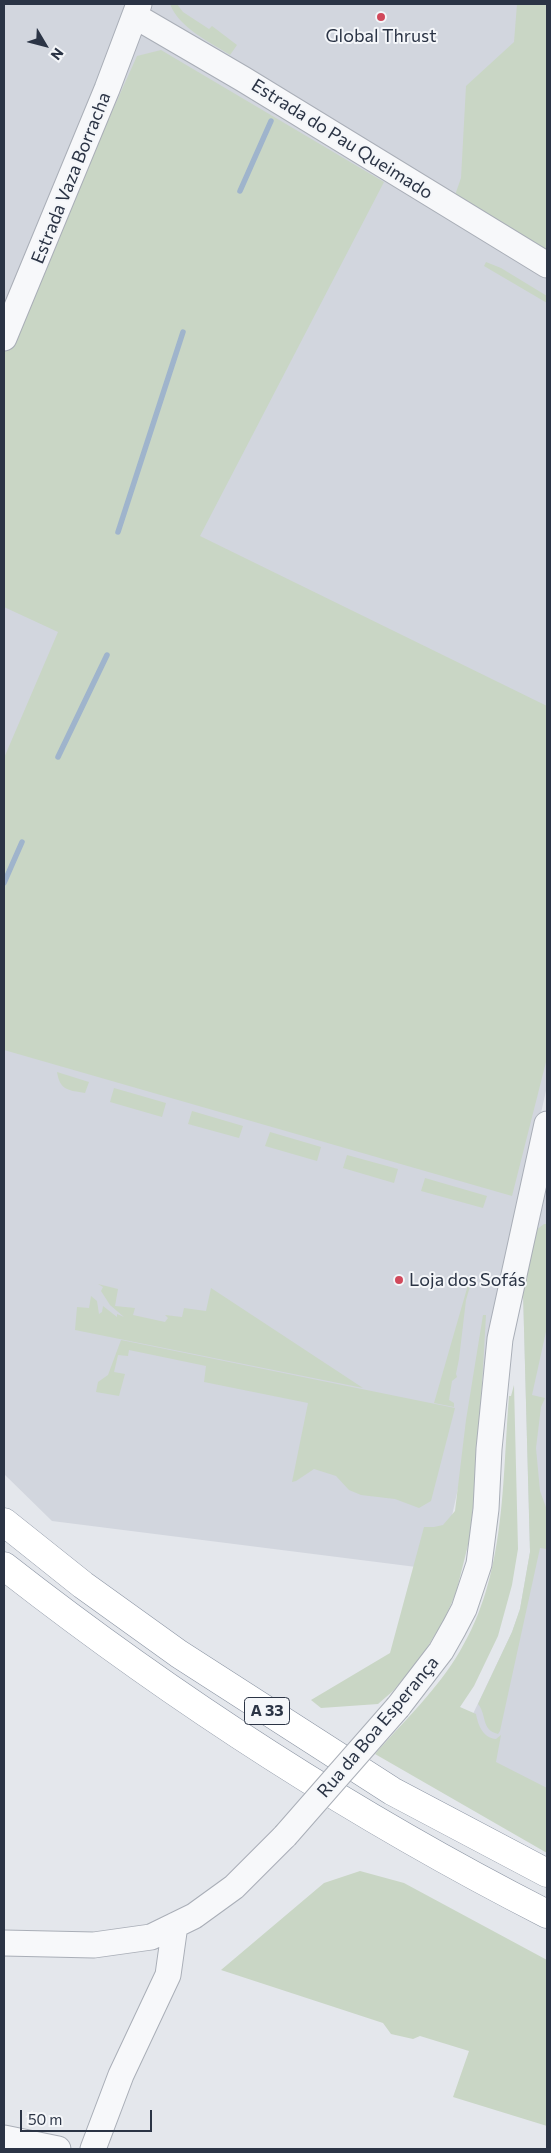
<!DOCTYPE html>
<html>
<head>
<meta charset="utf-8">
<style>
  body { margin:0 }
  #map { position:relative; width:551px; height:2153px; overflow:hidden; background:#e4e7ec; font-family:Commissioner,sans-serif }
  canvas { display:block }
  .frame { position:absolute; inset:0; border:5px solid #2b3445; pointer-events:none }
  .north { position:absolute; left:20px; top:20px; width:50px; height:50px; -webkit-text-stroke:4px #f4f6f9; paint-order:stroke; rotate:127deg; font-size:14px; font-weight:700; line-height:20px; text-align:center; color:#2b3445 }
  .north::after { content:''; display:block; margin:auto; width:18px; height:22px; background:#2b3445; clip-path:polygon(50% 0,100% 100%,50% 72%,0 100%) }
  .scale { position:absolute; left:20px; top:2110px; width:132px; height:22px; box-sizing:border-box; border:2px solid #2b3445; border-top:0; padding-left:6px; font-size:15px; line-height:18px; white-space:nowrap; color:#2b3445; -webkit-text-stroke:4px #f4f6f9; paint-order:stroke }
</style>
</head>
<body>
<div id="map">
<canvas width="551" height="2153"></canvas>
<div class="frame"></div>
<div class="north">N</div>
<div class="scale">50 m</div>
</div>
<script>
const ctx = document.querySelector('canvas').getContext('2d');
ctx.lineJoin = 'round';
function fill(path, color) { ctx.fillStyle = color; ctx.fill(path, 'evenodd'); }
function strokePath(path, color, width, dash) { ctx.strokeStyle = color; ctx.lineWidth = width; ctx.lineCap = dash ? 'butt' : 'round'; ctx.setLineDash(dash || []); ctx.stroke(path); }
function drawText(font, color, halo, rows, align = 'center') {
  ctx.font = font + ' Commissioner,sans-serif'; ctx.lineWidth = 4; ctx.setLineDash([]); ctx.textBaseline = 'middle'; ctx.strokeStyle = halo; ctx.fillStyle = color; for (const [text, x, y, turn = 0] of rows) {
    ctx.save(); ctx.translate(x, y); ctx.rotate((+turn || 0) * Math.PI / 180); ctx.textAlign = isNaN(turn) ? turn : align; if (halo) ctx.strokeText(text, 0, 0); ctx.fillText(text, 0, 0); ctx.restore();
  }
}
const built = new Path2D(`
  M4,4H547V1086L440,1570L52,1521L4,1474Z
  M547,1165V1822L462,1737L512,1632L520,1609L530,1552L523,1291Z`);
const green = new Path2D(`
  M170,4H177L183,12L209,29L212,26L237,45L230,55C210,42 179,28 170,4Z
  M517,4H547V252L454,198L461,178L466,86L514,42Z
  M161,50L384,182L200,536L547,706V1058L512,1196L4,1050V758L58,632L4,607V352L137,56Z
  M486,262L501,268L547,296V303L484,266Z
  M57,1072L89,1082L85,1093C69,1090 60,1091 57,1072Z
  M114,1088L166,1103L162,1117L110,1102Z
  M192,1111L243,1126L239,1138L188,1124Z
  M270,1132L321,1147L317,1161L265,1146Z
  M347,1155L398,1169L394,1183L343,1168Z
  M425,1178L487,1196L483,1208L421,1191Z
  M544,1224H547V1327L532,1395L545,1398L541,1407L536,1448L540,1491L547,1510V1549L540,1548L500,1731L498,1734C481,1730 487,1715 478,1704L512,1632L520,1609L530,1552L523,1291L536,1230Z
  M470,1278V1286L466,1300L459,1359L456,1374L457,1377L452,1381L449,1400L454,1403V1407L434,1403Z
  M98,1284L118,1289L115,1306L135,1308L133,1315L165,1322L168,1318L165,1315L182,1317L184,1308L206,1311L211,1288L363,1388L75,1330L77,1307L89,1308L91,1296L97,1301L99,1314L102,1312L103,1306L117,1317V1314L124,1317L110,1305L101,1291L103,1287Z
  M483,1315H486L477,1474L469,1541L456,1593L444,1620L420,1659L393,1691L378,1704L321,1708L311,1700L390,1653L424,1527H434L443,1525L455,1511L466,1420Z
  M121,1340L455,1408L431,1501L419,1508L395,1499L361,1495L349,1490L336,1476L314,1469L296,1481L292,1482L308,1403L204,1382L206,1366L129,1350L128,1356L118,1355L114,1372L125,1374L119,1396L96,1392L98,1382L108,1375Z
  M514,1385L518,1549L512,1585L498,1636L474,1686L460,1707L476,1714C478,1725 483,1738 496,1739L501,1735L496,1762L547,1788V1853L375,1754C404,1721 438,1689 460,1651C506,1575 502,1482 509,1396H511Z
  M360,1871L404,1883L547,1960V2126L453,2097L469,2051L420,2036L413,2039L391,2034L383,2023L221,1970L324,1883Z`);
const stream = new Path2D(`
  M240,191L271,121
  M118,532L183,332
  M58,757L107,655
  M4,883L22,842`);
const minor = new Path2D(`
  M135,16L243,79L547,265
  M4,338L107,89L139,4
  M398,1707L441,1651L454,1628L464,1609L479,1564L486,1509L489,1449L500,1339L547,1124
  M4,1943L94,1945L151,1937L194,1916L234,1887L285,1836
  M4,2138L58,2149
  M93,2149L121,2075L168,1975L175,1925`);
const highway = new Path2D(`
  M4,1522L83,1585L179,1654L392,1791L547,1873
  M4,1566C174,1699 355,1816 547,1914`);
const minorBridge = new Path2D(`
  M285,1836L398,1707`);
const markers = [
  [381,17,5,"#d1495b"],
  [399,1280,5,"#d1495b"]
];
const shields = [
  [267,1711,45]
];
const shieldNames = [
  ["A 33",267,1711]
];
const poiNames = [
  ["Global Thrust",381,36],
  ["Loja dos Sofás",409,1280,"left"]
];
const streetNames = [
  ["Estrada do Pau Queimado",342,139,32],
  ["Estrada Vaza Borracha",71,178,-68],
  ["Rua da Boa Esperança",378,1727,-50]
];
fill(built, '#d2d6de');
fill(green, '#c9d6c5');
strokePath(stream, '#9fb4cc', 5.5);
strokePath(minor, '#a9aeb7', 27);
strokePath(highway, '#8b94a3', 29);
strokePath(minor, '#f7f8fa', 25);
strokePath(highway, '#fff', 28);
strokePath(minorBridge, '#a9aeb7', 27, []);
strokePath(minorBridge, '#f7f8fa', 25);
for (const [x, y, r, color] of markers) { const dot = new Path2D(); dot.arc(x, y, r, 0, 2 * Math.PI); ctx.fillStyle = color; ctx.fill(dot); strokePath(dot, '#f4f6f9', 2); }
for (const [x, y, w] of shields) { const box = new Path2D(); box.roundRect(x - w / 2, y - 13.5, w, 27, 4); ctx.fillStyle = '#f4f6f9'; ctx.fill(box); strokePath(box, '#2b3445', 1); }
drawText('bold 16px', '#2b3445', null, shieldNames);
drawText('18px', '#2b3445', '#f4f6f9', poiNames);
drawText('18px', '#2b3445', '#f4f6f9', streetNames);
</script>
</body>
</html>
